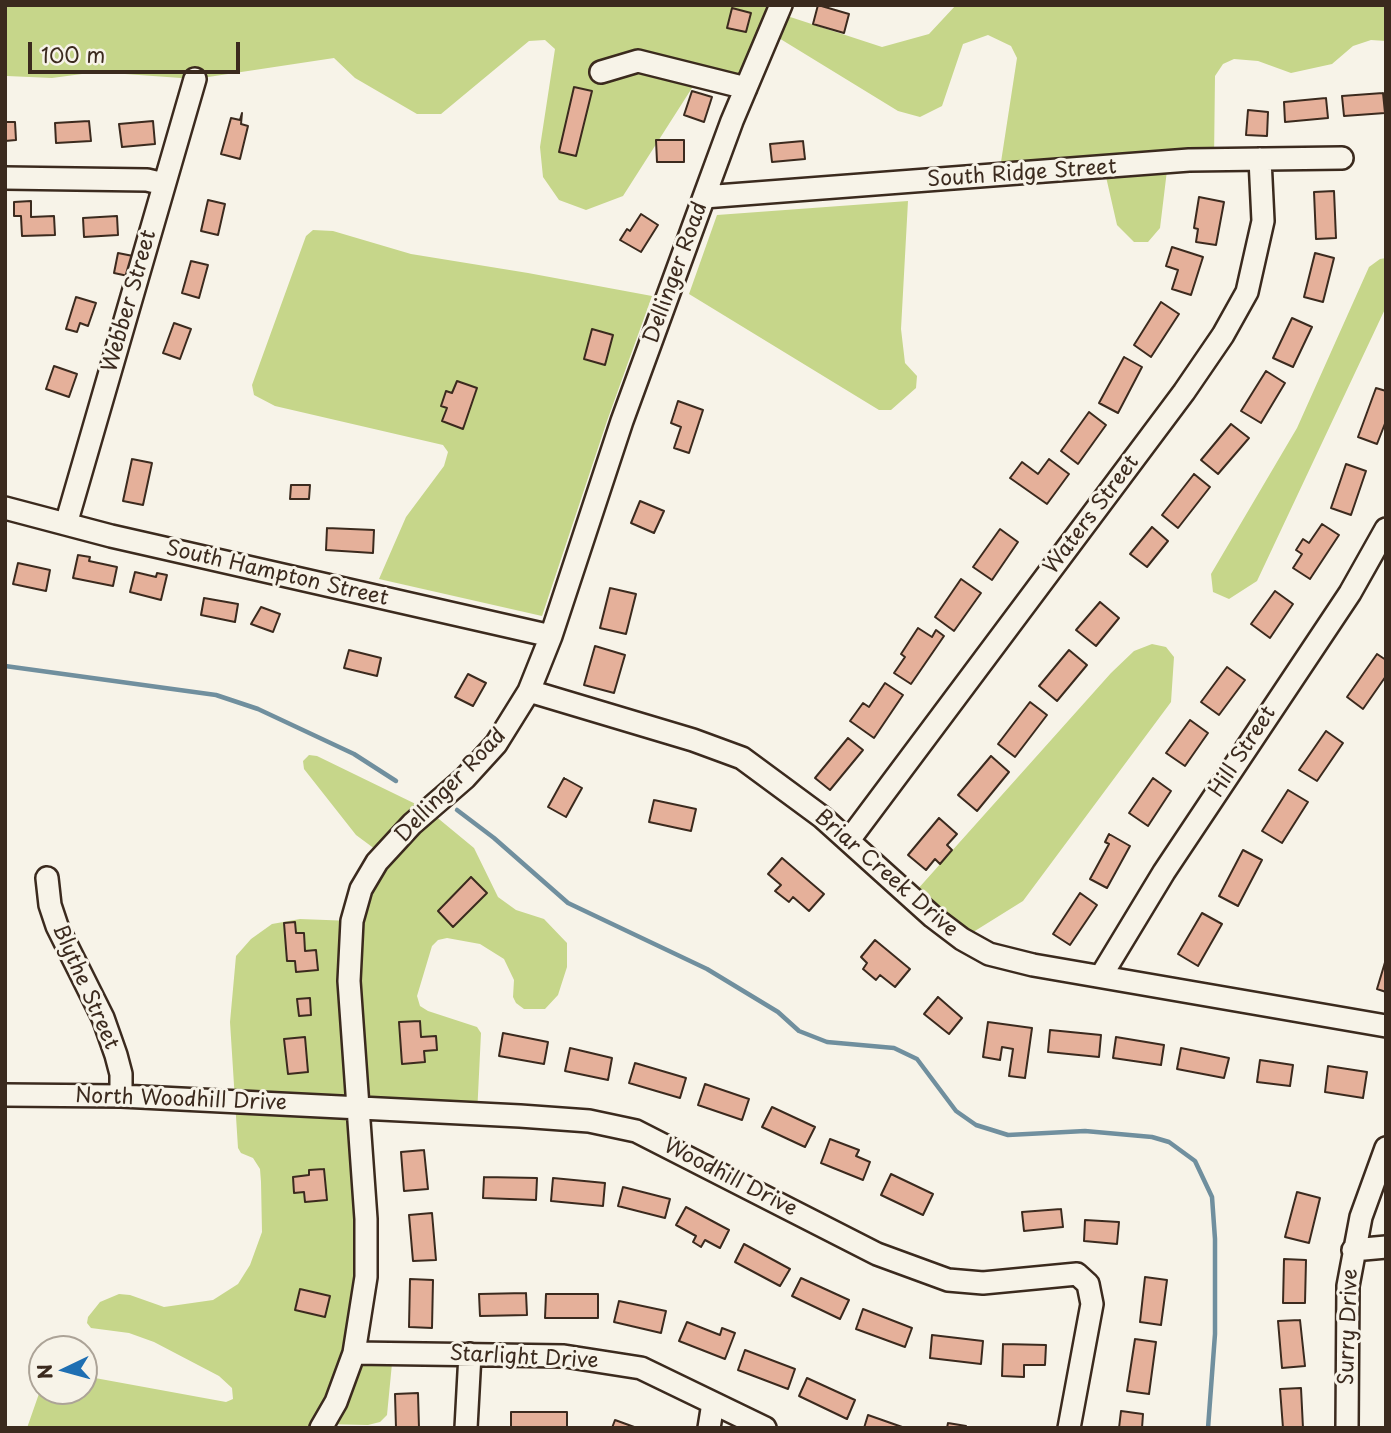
<!DOCTYPE html>
<html>
<head>
<meta charset="utf-8">
<style>
  body { margin:0 }
  #map { position:relative; width:1391px; height:1433px; overflow:hidden; background:#f7f3e8; font-family:"Playpen Sans",sans-serif }
  canvas { display:block }
  .frame { position:absolute; inset:0; border:7px solid #3b2a1e; pointer-events:none }
  .north { position:absolute; left:28px; top:1335px; width:70px; height:70px; box-sizing:border-box; background:#f7f3e8; border:2px solid #aca397; border-radius:50%; rotate:265deg; font-size:19px; font-weight:700; line-height:28px; text-align:center; color:#3b2a1e }
  .north::after { content:''; display:block; margin:auto; width:24px; height:32px; background:#1f6fb2; clip-path:polygon(50% 0,100% 100%,50% 72%,0 100%) }
  .scale { position:absolute; left:28px; top:42px; width:212px; height:32px; box-sizing:border-box; border:4px solid #3b2a1e; border-top:0; padding-left:9px; font-size:21px; line-height:24px; white-space:nowrap; color:#3b2a1e; -webkit-text-stroke:5px #f7f3e8; paint-order:stroke }
</style>
</head>
<body>
<div id="map">
<canvas width="1391" height="1433"></canvas>
<div class="frame"></div>
<div class="north">N</div>
<div class="scale">100 m</div>
</div>
<script>
const g = document.querySelector('canvas').getContext('2d');
g.lineJoin = 'round';
function fill(path, color) { g.fillStyle = color; g.fill(path, 'evenodd'); }
const shape = rows => new Path2D(rows.map(r => 'M' + r).join(''));
function stroke(path, color, width, dash) { g.strokeStyle = color; g.lineWidth = width; g.lineCap = dash ? 'butt' : 'round'; g.setLineDash(dash || []); g.stroke(path); }
function label(font, color, halo, rows, align = 'center') {
  g.font = font + ' "Playpen Sans",sans-serif'; g.lineWidth = 6; g.setLineDash([]); g.textBaseline = 'middle'; g.strokeStyle = halo; g.fillStyle = color; for (const [text, x, y, turn = 0] of rows) {
    g.save(); g.translate(x, y); g.rotate((+turn || 0) * Math.PI / 180); g.textAlign = isNaN(turn) ? turn : align; if (halo) g.strokeText(text, 0, 0); g.fillText(text, 0, 0); g.restore();
  }
}
fill(shape([
  [5,5,781,5,778,13,882,47,929,34,956,5,1386,5,1386,41,1371,40,1353,46,1332,64,1291,73,1258,61,1234,59,1223,64,1215,76,1214,160,1168,162,1160,228,1148,242,1134,242,1117,225,1104,168,999,175,1017,58,1011,46,988,35,963,44,942,106,920,117,898,111,769,32,746,88,699,77,623,196,586,210,559,200,543,177,540,147,555,49,545,40,529,41,441,114,417,114,355,78,334,58,195,79,97,72,52,78,7,76,5,76],
  [908,201,901,329,905,363,917,376,916,388,891,410,879,410,689,294,717,215],
  [313,230,333,231,411,254,528,273,652,296,607,421,542,616,379,579,406,517,444,466,448,452,443,445,275,406,254,395,252,385,306,236],
  [1386,258,1386,307,1257,581,1229,599,1213,592,1211,574,1297,428,1369,267,1380,259],
  [1152,644,1166,647,1174,657,1171,702,1023,901,962,939,908,900,1111,673,1134,651],
  [309,755,317,756,428,810,474,848,498,897,516,910,544,919,567,943,567,967,558,995,545,1009,524,1009,516,1003,513,997,514,980,504,959,480,944,447,938,438,940,432,946,417,996,420,1006,428,1011,477,1027,481,1033,477,1115,358,1107,366,1219,354,1352,393,1353,387,1415,380,1422,368,1425,323,1424,321,1428,27,1428,42,1385,42,1391,84,1391,84,1376,226,1402,233,1399,232,1388,219,1376,154,1342,129,1333,91,1328,87,1323,88,1317,100,1302,119,1294,130,1295,164,1307,213,1300,238,1284,250,1265,262,1232,261,1182,260,1169,253,1158,241,1153,238,1148,230,1022,236,956,251,939,272,924,300,919,352,921,383,855,356,835,304,769,303,761]
]), '#c6d68a');
stroke(shape([
  [5,666,216,695,258,709,354,754,396,781],
  [457,810,494,838,568,903,707,969,778,1012,799,1031,827,1042,894,1048,917,1059,956,1111,976,1125,1008,1135,1085,1131,1152,1137,1169,1142,1195,1161,1212,1197,1215,1239,1215,1334,1208,1428]
]), '#708f9e', 4.5);
const building = shape([
  [818,5,849,14,844,33,813,24,818,5],
  [732,8,751,13,746,32,727,28,732,8],
  [574,87,592,91,576,156,559,152,574,87],
  [692,91,712,97,704,122,684,115,692,91],
  [1383,93,1385,113,1344,116,1342,96,1383,93],
  [1326,98,1328,118,1285,122,1284,102,1326,98],
  [1248,110,1268,112,1267,136,1246,135,1248,110],
  [242,113,241,124,248,126,240,159,221,154,231,118,240,120,242,113],
  [89,121,91,141,56,143,55,123,89,121],
  [153,121,155,144,122,147,119,124,153,121],
  [5,122,15,122,16,140,5,141,5,122],
  [656,140,684,140,684,162,657,162,656,140],
  [803,141,805,159,772,162,770,144,803,141],
  [1334,191,1336,238,1316,239,1314,192,1334,191],
  [1199,197,1224,202,1216,245,1196,242,1198,229,1194,228,1199,197],
  [208,200,225,204,218,235,201,231,208,200],
  [31,201,31,217,54,216,55,235,22,236,21,216,14,216,14,202,31,201],
  [641,214,658,225,641,252,620,240,627,229,630,231,641,214],
  [117,216,118,235,84,237,83,218,117,216],
  [1172,247,1203,257,1191,295,1172,289,1178,270,1166,266,1172,247],
  [118,253,133,256,128,276,114,273,118,253],
  [1315,253,1334,258,1323,302,1304,297,1315,253],
  [191,261,208,265,199,298,182,293,191,261],
  [76,297,96,303,88,326,80,323,77,332,66,329,76,297],
  [1161,302,1179,314,1151,357,1134,345,1161,302],
  [1292,318,1312,327,1293,367,1273,358,1292,318],
  [174,323,191,329,180,359,163,353,174,323],
  [592,329,613,335,605,365,584,359,592,329],
  [1124,357,1142,367,1118,413,1099,403,1124,357],
  [54,366,77,374,69,397,46,389,54,366],
  [1266,371,1285,383,1261,423,1241,411,1266,371],
  [457,381,477,388,463,429,442,421,447,408,441,406,446,391,452,393,457,381],
  [1376,388,1386,391,1386,421,1377,444,1358,437,1376,388],
  [678,401,703,410,689,453,674,448,681,427,671,423,678,401],
  [1089,412,1106,425,1078,464,1061,451,1089,412],
  [1231,424,1249,438,1218,474,1201,460,1231,424],
  [132,459,152,463,143,505,123,501,132,459],
  [1049,459,1069,474,1047,504,1010,478,1022,462,1038,474,1049,459],
  [1346,464,1366,471,1351,515,1331,508,1346,464],
  [1194,474,1210,487,1178,528,1162,515,1194,474],
  [291,485,310,485,309,499,290,499,291,485],
  [640,501,664,511,654,533,631,523,640,501],
  [1322,524,1339,535,1310,579,1293,568,1302,554,1296,550,1303,539,1309,543,1322,524],
  [1152,527,1168,541,1147,567,1130,554,1152,527],
  [327,528,374,530,373,553,326,550,327,528],
  [1000,529,1018,542,992,580,973,567,1000,529],
  [78,555,90,557,89,561,117,567,113,586,73,578,78,555],
  [18,563,50,570,46,591,13,584,18,563],
  [135,572,156,577,157,573,167,575,161,600,130,592,135,572],
  [961,579,981,593,954,631,935,617,961,579],
  [610,588,636,594,626,634,600,628,610,588],
  [1275,591,1293,604,1270,638,1251,624,1275,591],
  [204,598,238,604,235,622,201,615,204,598],
  [1100,602,1119,618,1096,646,1076,630,1100,602],
  [261,607,280,614,273,632,251,624,261,607],
  [918,628,932,637,936,630,944,636,911,684,894,673,905,657,901,654,918,628],
  [595,646,625,655,614,693,584,685,595,646],
  [349,650,381,658,377,676,344,668,349,650],
  [1069,650,1087,665,1057,701,1039,686,1069,650],
  [1377,654,1386,660,1386,676,1363,709,1347,697,1377,654],
  [1227,667,1245,680,1219,715,1201,702,1227,667],
  [468,674,486,683,473,706,455,697,468,674],
  [885,683,903,695,874,738,850,721,863,703,869,707,885,683],
  [1030,702,1047,715,1015,757,998,744,1030,702],
  [1190,720,1208,733,1185,766,1166,753,1190,720],
  [1326,731,1343,743,1317,781,1299,770,1326,731],
  [848,738,863,750,830,790,815,778,848,738],
  [991,756,1009,772,977,811,958,795,991,756],
  [564,778,582,788,566,817,548,807,564,778],
  [1153,778,1171,791,1148,826,1129,813,1153,778],
  [1288,790,1308,802,1282,843,1262,831,1288,790],
  [654,800,696,809,691,831,649,822,654,800],
  [939,818,957,834,947,845,952,850,940,864,935,859,926,870,908,855,939,818],
  [1109,834,1130,846,1107,888,1090,879,1109,844,1105,842,1109,834],
  [1243,850,1262,860,1238,906,1219,896,1243,850],
  [782,858,824,894,809,911,793,897,789,902,775,891,781,885,768,874,782,858],
  [471,877,487,893,453,927,438,911,471,877],
  [1080,893,1097,905,1070,945,1053,934,1080,893],
  [1202,913,1222,924,1198,966,1178,954,1202,913],
  [295,922,296,933,304,933,305,951,316,950,318,970,296,972,295,961,287,961,284,923,295,922],
  [875,940,910,969,895,987,880,975,876,980,863,969,867,963,861,957,875,940],
  [1386,959,1386,992,1377,989,1386,959],
  [938,997,962,1018,949,1034,924,1014,938,997],
  [310,998,311,1015,299,1016,297,999,310,998],
  [420,1021,421,1037,436,1036,437,1050,424,1051,425,1062,402,1064,399,1022,420,1021],
  [988,1022,1032,1028,1025,1078,1009,1076,1013,1049,1002,1047,1000,1060,983,1057,988,1022],
  [1050,1030,1101,1035,1099,1057,1048,1052,1050,1030],
  [503,1033,548,1042,544,1064,499,1056,503,1033],
  [305,1037,308,1072,288,1074,284,1039,305,1037],
  [1116,1037,1164,1045,1161,1065,1113,1058,1116,1037],
  [570,1048,612,1058,608,1080,565,1071,570,1048],
  [1181,1048,1229,1058,1224,1078,1177,1069,1181,1048],
  [1260,1060,1293,1065,1290,1086,1257,1082,1260,1060],
  [635,1063,686,1078,680,1098,629,1083,635,1063],
  [1328,1066,1367,1072,1363,1098,1325,1092,1328,1066],
  [705,1084,749,1099,742,1120,698,1105,705,1084],
  [772,1107,815,1127,805,1147,762,1127,772,1107],
  [830,1139,859,1150,856,1156,870,1162,863,1180,821,1163,830,1139],
  [424,1150,428,1189,404,1191,401,1152,424,1150],
  [324,1169,327,1200,305,1202,304,1192,294,1193,293,1177,309,1175,309,1170,324,1169],
  [891,1174,933,1194,923,1215,881,1195,891,1174],
  [484,1177,537,1178,536,1200,483,1198,484,1177],
  [553,1178,605,1183,603,1206,551,1201,553,1178],
  [623,1187,670,1199,665,1218,618,1206,623,1187],
  [1297,1192,1320,1198,1309,1243,1285,1237,1297,1192],
  [686,1207,729,1230,720,1248,705,1240,701,1247,693,1242,696,1236,676,1225,686,1207],
  [1061,1209,1063,1227,1024,1231,1022,1212,1061,1209],
  [432,1213,436,1260,413,1261,409,1215,432,1213],
  [1085,1220,1119,1222,1117,1244,1084,1241,1085,1220],
  [744,1244,790,1269,780,1286,735,1262,744,1244],
  [1284,1259,1306,1260,1305,1303,1283,1303,1284,1259],
  [1145,1277,1167,1280,1161,1325,1140,1322,1145,1277],
  [801,1278,849,1300,840,1319,792,1296,801,1278],
  [410,1279,433,1280,432,1328,409,1327,410,1279],
  [300,1289,330,1296,325,1317,295,1310,300,1289],
  [526,1293,527,1315,480,1316,479,1294,526,1293],
  [546,1294,598,1294,598,1318,545,1318,546,1294],
  [619,1301,666,1311,661,1333,614,1322,619,1301],
  [863,1309,912,1328,905,1347,856,1329,863,1309],
  [1300,1320,1305,1366,1282,1368,1278,1321,1300,1320],
  [687,1322,720,1335,722,1328,735,1333,725,1359,679,1341,687,1322],
  [932,1335,983,1341,981,1364,930,1358,932,1335],
  [1135,1339,1156,1342,1149,1394,1127,1391,1135,1339],
  [1003,1344,1046,1345,1045,1365,1024,1365,1024,1377,1002,1376,1003,1344],
  [745,1350,795,1369,788,1389,738,1370,745,1350],
  [807,1378,855,1400,847,1419,799,1396,807,1378],
  [1301,1388,1303,1428,1283,1428,1280,1389,1301,1388],
  [418,1393,419,1428,396,1428,395,1394,418,1393],
  [1121,1411,1143,1414,1142,1428,1119,1428,1121,1411],
  [511,1412,567,1412,567,1428,511,1428,511,1412],
  [868,1415,905,1428,864,1428,868,1415],
  [615,1420,637,1428,612,1428,615,1420],
  [948,1423,966,1426,966,1428,947,1428,948,1423]
]);
fill(building, '#e5b09a');
stroke(building, '#3b2a1e', 2);
const minor = shape([
  [601,72,638,61,746,88],
  [5,178,147,180,164,184],
  [704,197,1189,160,1342,158],
  [5,508,111,536,551,636],
  [66,524,195,79],
  [529,691,693,740,742,758,822,817,933,917,962,939,989,954,1033,965,1386,1026],
  [849,840,1184,392,1223,335,1247,292,1256,252,1263,221,1260,159],
  [47,878,50,905,57,926,103,1018,116,1055,121,1074,121,1096],
  [1101,976,1164,872,1350,593,1386,529],
  [5,1095,121,1096,520,1116,589,1121,636,1131,877,1254,948,1280,983,1283,1077,1274,1088,1284,1092,1304,1069,1428],
  [1353,1250,1386,1247],
  [354,1353,564,1356,641,1368,765,1428],
  [321,1428,336,1402,354,1353,366,1277,366,1219,349,981,352,921,361,889,377,862,412,824,465,778,496,744,529,691,551,636,622,421,704,197,732,121,781,5],
  [466,1428,470,1354],
  [709,1428,713,1403],
  [1347,1428,1348,1286,1361,1217,1386,1148]
]);
stroke(minor, '#3b2a1e', 26);
stroke(minor, '#f7f3e8', 21);
label('21px', '#3b2a1e', '#f7f3e8', [
  ["South Ridge Street",1022,174,-4],
  ["Dellinger Road",676,273,-70],
  ["Webber Street",130,301,-74],
  ["Waters Street",1092,515,-53],
  ["South Hampton Street",277,574,13],
  ["Hill Street",1243,752,-57],
  ["Dellinger Road",451,786,-46],
  ["Briar Creek Drive",886,874,41],
  ["Blythe Street",85,987,66],
  ["North Woodhill Drive",181,1100,2],
  ["Woodhill Drive",730,1178,27],
  ["Surry Drive",1349,1327,-88],
  ["Starlight Drive",524,1358,3]
]);
</script>
</body>
</html>
